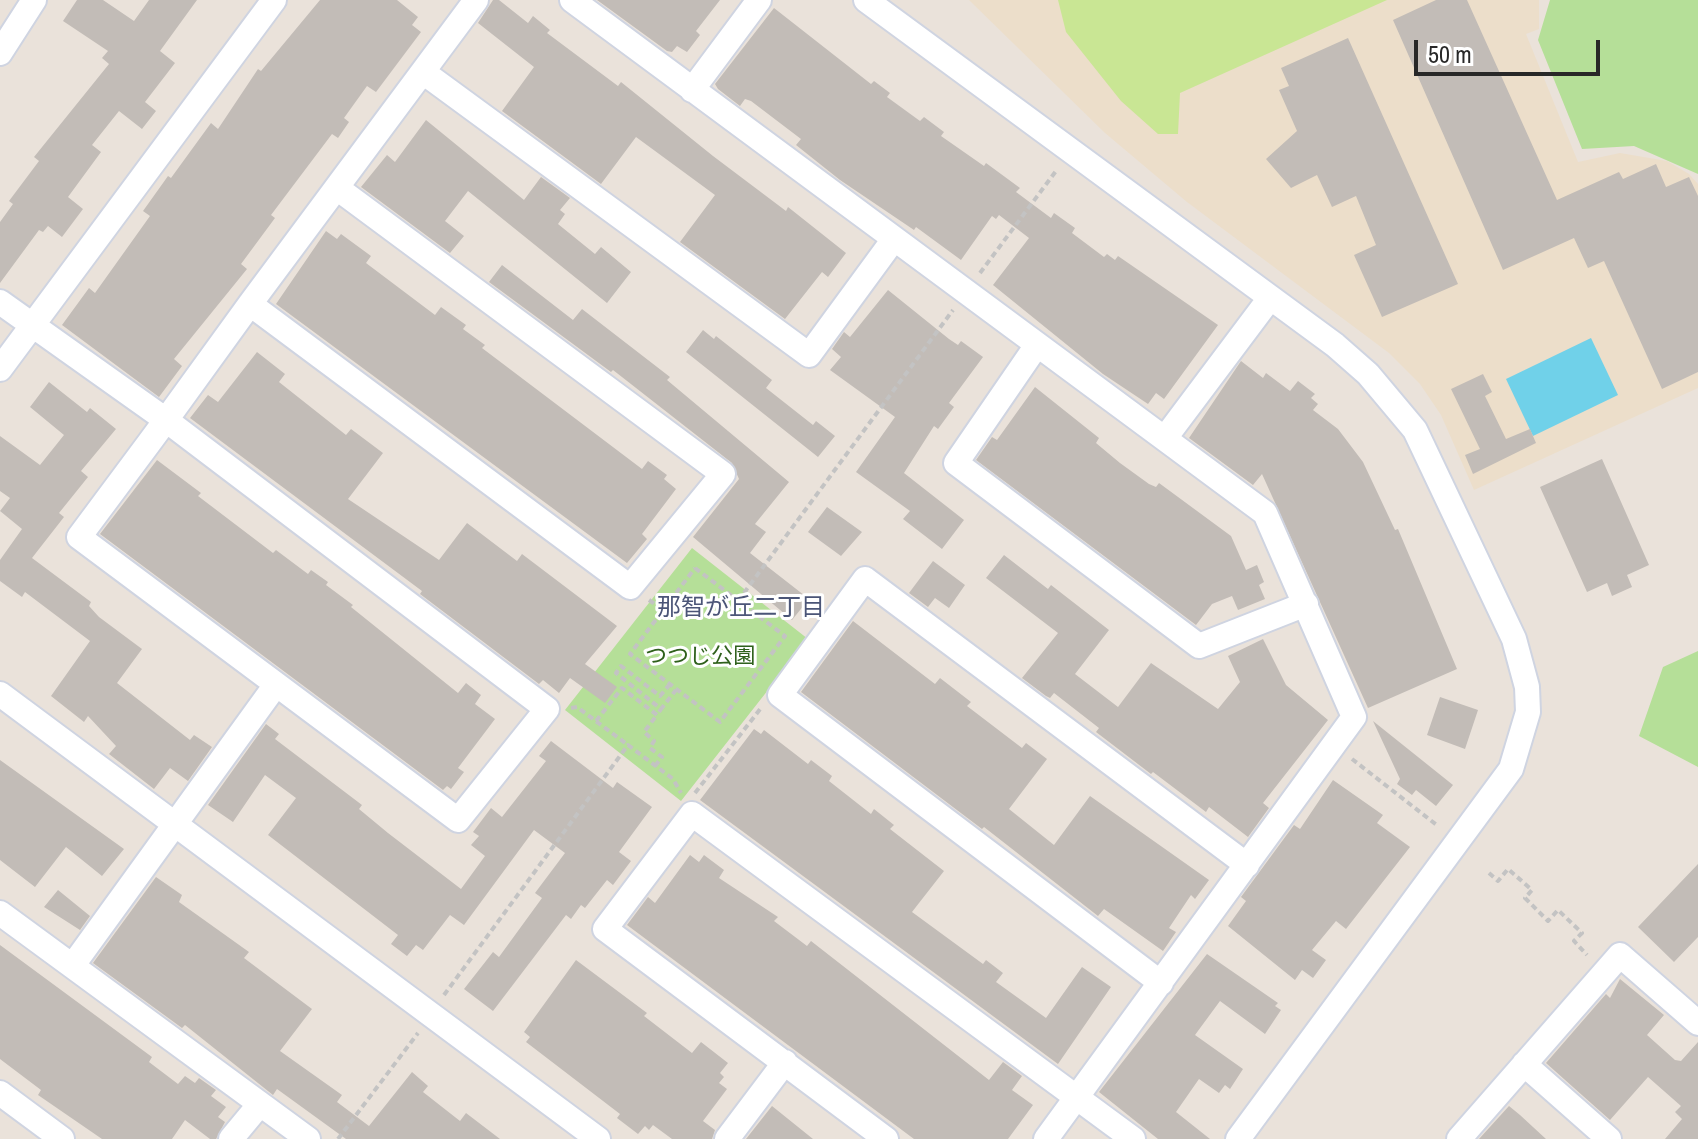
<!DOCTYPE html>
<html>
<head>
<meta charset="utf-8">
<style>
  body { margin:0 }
  #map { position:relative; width:1698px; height:1139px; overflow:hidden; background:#eae2da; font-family:"Archivo Narrow",sans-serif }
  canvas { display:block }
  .scale { position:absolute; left:1414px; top:40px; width:186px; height:36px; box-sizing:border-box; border:4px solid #282828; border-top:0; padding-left:10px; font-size:24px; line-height:28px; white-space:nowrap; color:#282828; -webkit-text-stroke:6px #fff; paint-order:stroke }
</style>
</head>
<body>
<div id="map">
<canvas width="1698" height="1139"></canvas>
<div class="scale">50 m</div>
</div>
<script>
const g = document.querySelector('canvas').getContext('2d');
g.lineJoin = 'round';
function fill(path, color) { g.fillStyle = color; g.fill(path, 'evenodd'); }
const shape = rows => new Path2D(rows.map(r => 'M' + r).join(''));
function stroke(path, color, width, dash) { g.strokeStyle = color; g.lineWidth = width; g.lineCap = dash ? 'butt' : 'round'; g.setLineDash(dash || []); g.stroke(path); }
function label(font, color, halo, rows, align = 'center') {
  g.font = font + ' "Archivo Narrow","Noto Sans JP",sans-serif'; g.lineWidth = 6; g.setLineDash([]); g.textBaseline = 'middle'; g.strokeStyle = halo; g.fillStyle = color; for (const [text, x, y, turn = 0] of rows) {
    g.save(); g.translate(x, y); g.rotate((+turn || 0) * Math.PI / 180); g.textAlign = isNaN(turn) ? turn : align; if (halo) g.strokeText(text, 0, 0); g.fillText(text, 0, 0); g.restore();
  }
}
fill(shape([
  [969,0,1539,0,1539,29,1526,34,1578,162,1620,153,1667,161,1689,174,1698,184,1698,388,1474,490,1441,415,1420,384,1389,353,1187,202,1105,133]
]), '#ecdeca');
fill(shape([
  [1550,0,1698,0,1698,174,1634,146,1582,149,1538,40],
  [692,548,808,639,681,801,565,710],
  [1698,651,1698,767,1639,736,1663,667]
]), '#b5df98');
fill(shape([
  [1058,0,1387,0,1180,93,1178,134,1158,134,1121,101,1066,32]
]), '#c9e694');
fill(shape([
  [1591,338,1618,395,1533,436,1506,379]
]), '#70d1e9');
fill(shape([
  [77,0,103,0,134,21,149,0,197,0,160,51,175,63,145,102,156,111,142,129,119,111,92,145,101,152,68,197,83,209,62,237,48,226,43,232,39,230,0,283,0,222,13,204,9,201,39,161,34,157,109,64,102,58,108,51,63,21],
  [320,0,397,0,418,17,412,25,421,32,376,92,367,86,344,118,349,122,338,138,332,134,271,215,275,218,241,264,247,269,174,359,182,366,159,397,62,325,89,288,95,293,150,216,143,211,168,176,171,178,211,123,218,129,258,69,261,71],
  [493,0,499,0,528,23,533,16,550,30,547,33,618,86,621,82,713,156,786,211,788,207,846,253,828,277,822,272,785,319,680,242,715,195,636,137,601,184,502,111,534,67,478,23],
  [597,0,720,0,696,31,700,35,687,52,677,46,672,52,667,51],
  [1436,0,1467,0,1557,200,1619,172,1623,179,1656,164,1666,187,1689,177,1698,196,1698,372,1662,389,1604,261,1588,268,1574,238,1503,270,1393,20],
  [774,8,871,84,874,81,890,93,887,97,920,121,924,117,944,132,941,136,984,166,986,163,1020,188,1016,192,1051,218,1054,213,1075,228,1072,233,1104,257,1107,254,1115,260,1118,256,1218,325,1164,399,1156,393,1148,404,1103,374,993,285,1029,238,999,215,996,219,992,216,961,260,916,227,914,230,840,180,796,145,801,139,751,101,745,99,740,106,718,89,715,84],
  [1348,38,1458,284,1382,317,1354,255,1376,245,1356,196,1332,207,1317,175,1291,188,1266,159,1297,131,1279,90,1289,86,1281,68],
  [426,120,524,200,541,177,570,198,560,210,565,214,558,224,595,254,601,247,631,272,607,303,468,191,445,221,464,236,450,253,361,187,387,155,395,162],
  [326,231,337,239,341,234,371,256,366,263,435,315,441,307,466,325,463,329,485,345,482,348,642,469,648,461,667,475,664,479,676,489,642,534,647,539,627,563,276,304],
  [502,265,573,320,582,309,670,377,667,380,789,482,755,524,766,532,750,553,809,599,792,620,693,537,739,479,732,463,613,370,611,372,489,282],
  [888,290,949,339,958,345,961,341,983,357,949,403,954,407,938,429,934,426,904,473,964,520,942,549,903,519,910,511,856,472,895,417,830,370,841,357,832,349,844,332,850,337],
  [703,330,714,339,716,336,772,380,766,388,813,425,816,421,835,436,818,457,686,352],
  [257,352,285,374,279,382,346,435,351,429,383,453,348,499,439,560,467,523,517,561,522,554,617,626,585,664,617,687,605,703,570,678,559,693,543,680,539,684,420,594,422,591,190,418,208,395,218,402],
  [1241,361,1263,378,1266,373,1290,391,1298,381,1315,394,1311,398,1318,404,1313,410,1338,429,1363,462,1395,530,1398,529,1457,669,1368,708,1262,474,1253,485,1189,438],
  [1483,374,1492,392,1485,396,1506,439,1530,429,1536,443,1473,474,1465,455,1480,449,1451,389],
  [49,382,87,412,90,408,116,429,81,471,88,477,59,513,64,517,32,558,91,602,89,606,99,617,142,649,117,683,190,740,194,735,212,747,188,781,170,768,154,789,109,754,116,746,88,716,84,722,51,696,90,641,25,592,22,597,0,581,0,560,22,529,0,511,10,498,0,491,0,436,40,465,64,435,30,407],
  [1035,387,1099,438,1096,443,1120,463,1149,484,1156,487,1159,483,1231,536,1246,570,1257,565,1264,582,1259,585,1265,599,1238,610,1232,596,1212,604,1196,625,976,460,992,437,997,440],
  [1602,459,1649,565,1627,575,1632,587,1612,596,1607,583,1587,592,1540,487],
  [157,460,201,493,198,496,273,553,276,550,308,574,311,570,328,582,326,585,353,605,351,607,458,693,466,683,481,695,475,704,495,719,458,768,464,772,451,789,447,786,443,790,100,534],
  [827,507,862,532,841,556,808,532],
  [1004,555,1048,589,1051,585,1109,630,1075,674,1118,707,1151,663,1218,709,1240,682,1228,656,1263,639,1286,685,1328,720,1263,803,1269,808,1248,837,1209,807,1206,812,1153,772,1151,774,1096,732,1099,728,1054,693,1050,698,1046,696,1022,678,1058,633,986,578],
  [933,561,965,585,949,608,935,598,928,607,909,593],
  [853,621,935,684,940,678,971,702,967,706,1022,748,1026,743,1047,759,1009,809,1054,845,1090,796,1209,880,1195,899,1191,895,1169,928,1176,932,1163,951,1104,909,1098,916,984,827,982,829,801,692],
  [1440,697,1478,710,1465,749,1427,735],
  [1373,721,1453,785,1436,806,1416,790,1412,795,1397,784,1400,779],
  [266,724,279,734,275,739,362,805,359,809,388,833,461,889,485,856,471,845,479,836,473,832,491,808,502,817,546,761,539,756,551,741,613,788,617,782,652,807,619,852,631,861,613,885,607,880,585,908,581,905,571,919,566,915,493,1011,464,989,493,952,499,957,542,898,535,893,565,853,534,830,464,925,450,915,423,950,416,945,407,956,391,944,398,935,268,835,296,798,265,775,233,822,208,805],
  [754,729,761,734,764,730,808,764,811,760,832,776,829,781,871,814,874,809,894,825,890,829,944,871,912,912,983,964,986,960,1003,973,996,982,1046,1018,1082,967,1111,987,1058,1064,700,800],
  [0,760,124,849,102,876,66,847,35,887,0,860],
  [1333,780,1383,815,1377,823,1410,847,1346,929,1336,921,1312,950,1326,960,1313,978,1302,970,1295,980,1228,926,1246,901,1241,897,1294,825,1300,829],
  [690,855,699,862,704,855,724,870,719,878,778,917,774,921,807,946,811,941,989,1080,1003,1062,1022,1076,1012,1090,1033,1105,1008,1139,914,1139,627,925,648,897,655,903],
  [1698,864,1698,937,1674,962,1638,927],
  [156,877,182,895,179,902,249,952,244,958,312,1009,280,1051,342,1095,337,1102,369,1126,412,1072,428,1086,423,1092,460,1121,466,1113,500,1139,346,1139,277,1089,273,1095,185,1025,182,1028,93,963],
  [58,890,90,916,80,930,44,907],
  [0,945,152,1057,149,1062,178,1084,185,1076,195,1083,199,1078,216,1090,211,1096,226,1107,218,1117,225,1122,216,1139,210,1139,185,1120,172,1139,102,1139,38,1095,41,1090,0,1059],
  [1207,954,1278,1003,1275,1006,1281,1010,1265,1034,1220,1001,1195,1035,1243,1069,1230,1089,1225,1085,1219,1093,1199,1079,1176,1112,1210,1139,1158,1139,1099,1092],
  [576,960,647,1013,644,1016,692,1053,701,1042,728,1063,720,1073,724,1077,719,1083,727,1089,703,1121,715,1130,712,1139,672,1139,653,1125,649,1130,645,1126,638,1134,617,1118,620,1114,526,1042,530,1037,524,1032],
  [1620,979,1664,1015,1647,1035,1675,1060,1681,1061,1698,1042,1698,1139,1665,1139,1682,1119,1675,1112,1681,1106,1648,1077,1610,1120,1546,1063,1606,994,1610,998],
  [772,1106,813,1139,746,1139],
  [1509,1106,1520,1115,1546,1139,1479,1139]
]), '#c2bcb7');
const minor = shape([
  [572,0,1265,513,1354,717,1046,1139],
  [866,0,1335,345,1368,374,1415,430,1514,639,1527,687,1528,712,1511,769,1238,1139],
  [0,53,34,0],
  [423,72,809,355,894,239],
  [692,90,759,0],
  [0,302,166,420,547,709,458,820,79,537,149,443,166,420,250,304,476,0],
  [250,304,630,587,723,474,337,188],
  [1037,345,956,463,1199,646,1306,604],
  [0,369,274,0],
  [1165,438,1270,298],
  [0,694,598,1139],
  [0,913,308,1139],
  [73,965,275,686],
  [1161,983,780,695,865,579,1247,865],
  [1524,1064,1609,1139],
  [0,1093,62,1139],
  [231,1139,260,1104],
  [727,1139,785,1062],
  [886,1139,605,929,692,814,1133,1139],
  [1459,1139,1620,955,1698,1023]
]);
stroke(minor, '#cfd4e1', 28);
stroke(shape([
  [980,273,1056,171],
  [695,568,785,636,720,722,630,654,695,568],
  [649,600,663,610],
  [738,601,953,310],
  [670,684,660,696,621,666,616,673,661,709,676,690],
  [571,708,577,707,628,745],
  [596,721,622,688,657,715,661,709],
  [1352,759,1438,826],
  [655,766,662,757,650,748,654,741,644,732,657,715],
  [695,793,761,708],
  [1489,873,1498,881,1508,869,1532,890,1525,898,1548,921,1558,910,1582,933,1574,941,1587,955],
  [444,995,628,745,673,779,681,793],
  [338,1139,418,1033]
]), '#c3c3c3', 4, [6, 4]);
stroke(minor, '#fff', 24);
label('22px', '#2f611c', '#fff', [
  ["つつじ公園",700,657]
]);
label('24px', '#4b5577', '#fff', [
  ["那智が丘二丁目",741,609]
]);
</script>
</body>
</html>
